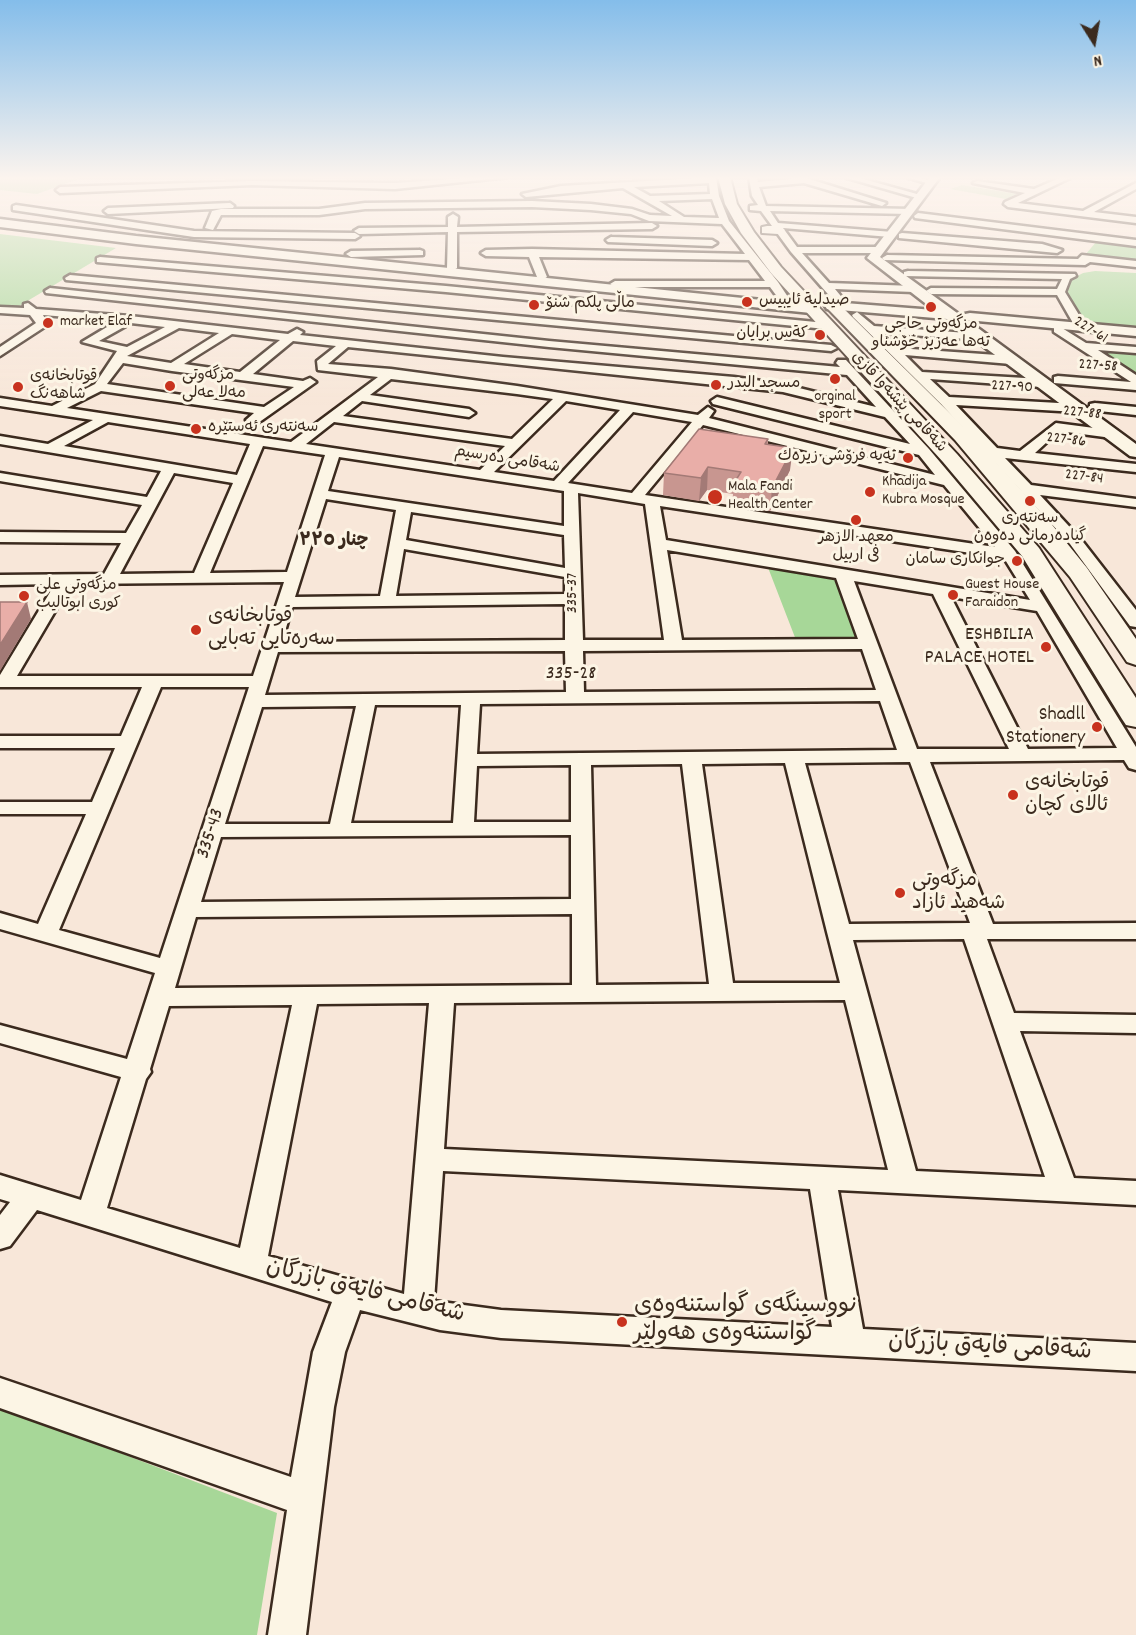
<!DOCTYPE html>
<html>
<head>
<meta charset="utf-8">
<style>
  body { margin:0 }
  #map { position:relative; width:1136px; height:1635px; overflow:hidden; background:#f8e7d9; font-family:Dekko,sans-serif }
  canvas { display:block }
  .north { position:absolute; left:1064px; top:12px; width:60px; height:60px; -webkit-text-stroke:4px #fcf5e5; paint-order:stroke; rotate:169deg; font-size:16px; font-weight:700; line-height:24px; text-align:center; color:#3b2a1e }
  .north::after { content:''; display:block; margin:auto; width:21px; height:27px; background:#3b2a1e; clip-path:polygon(50% 0,100% 100%,50% 72%,0 100%) }
</style>
</head>
<body>
<div id="map">
<canvas width="1136" height="1635"></canvas>
<div class="north">N</div>
</div>
<script>
const g = document.querySelector('canvas').getContext('2d');
g.lineJoin = 'round';
function fill(path, color) { g.fillStyle = color; g.fill(path, 'evenodd'); }
const shape = rows => new Path2D(rows.map(r => 'M' + r).join(''));
function stroke(path, color, width, dash) { g.strokeStyle = color; g.lineWidth = width; g.lineCap = dash ? 'butt' : 'round'; g.setLineDash(dash || []); g.stroke(path); }
function label(font, color, halo, rows, align = 'center') {
  g.font = font + ' Dekko,"Playpen Sans Arabic",sans-serif'; g.lineWidth = 6; g.setLineDash([]); g.textBaseline = 'middle'; g.strokeStyle = halo; g.fillStyle = color; for (const [text, x, y, turn = 0] of rows) {
    g.save(); g.translate(x, y); g.rotate((+turn || 0) * Math.PI / 180); g.textAlign = isNaN(turn) ? turn : align; if (halo) g.strokeText(text, 0, 0); g.fillText(text, 0, 0); g.restore();
  }
}
fill(shape([
  [0,177,84,177,37,194,0,190],
  [962,185,1017,194,1006,199,950,189],
  [0,234,116,248,14,309,0,308],
  [1097,241,1136,245,1136,263,1085,255],
  [1095,271,1136,273,1136,328,1087,323,1070,300,1065,292,1068,281,1083,273],
  [1096,349,1136,352,1136,375],
  [767,565,836,576,859,639,796,640],
  [0,1407,277,1513,257,1635,0,1635]
]), '#a7d798');
const minor = shape([
  [480,177,509,177,395,189,252,185,60,193,56,190,60,187,252,181,395,183,480,177],
  [716,177,719,196,729,221,778,282,790,300,789,302,781,302,770,287,615,287,610,284,615,281,765,281,749,260,539,257,547,277,542,280,537,277,529,257,486,256,481,253,486,250,532,249,745,254,722,224,649,221,631,214,591,210,532,207,365,209,319,215,221,215,213,230,205,228,212,211,221,209,319,209,365,203,532,201,591,204,632,209,650,215,672,216,623,188,526,197,522,194,561,186,716,177],
  [709,183,710,194,650,196,634,187,709,183],
  [712,199,719,218,684,217,659,201,712,199],
  [749,177,757,177,758,182,791,179,789,177,806,178,886,203,882,206,804,183,759,187,766,206,912,209,913,211,909,214,770,211,778,223,893,232,895,234,890,237,783,228,797,247,877,247,882,250,877,253,802,253,829,283,914,286,919,289,914,292,835,289,850,307,841,309,791,252,761,211,750,210,750,206,758,205,752,196,749,177],
  [844,177,856,177,924,196,920,199,844,177],
  [906,177,918,177,934,182,930,184,906,177],
  [1062,177,1072,177,1018,203,1083,211,1136,183,1136,189,1094,212,1136,217,1136,223,1008,207,1004,204,1005,202,1025,193,973,183,977,181,1034,189,1062,177],
  [230,203,234,206,233,208,108,214,104,211,108,208,230,203],
  [16,205,194,231,355,233,360,236,355,239,194,237,13,210,13,206,16,205],
  [918,213,1136,240,1136,246,915,218,914,216,918,213],
  [453,214,458,217,457,227,652,223,657,226,652,229,457,232,457,268,452,271,447,268,448,232,359,234,354,231,359,228,448,227,448,217,453,214],
  [902,233,1042,244,1062,250,1057,253,899,238,899,234,902,233],
  [611,237,712,240,717,243,712,246,608,242,606,240,611,237],
  [420,250,423,251,423,255,351,257,346,254,351,251,420,250],
  [887,255,1078,259,1082,255,1136,261,1136,267,1090,262,1085,265,884,260,882,258,887,255],
  [100,257,446,286,826,323,832,326,826,329,446,292,97,262,97,258,100,257],
  [908,271,1075,274,1076,276,1070,279,1065,292,1087,328,1077,330,1057,295,931,294,926,291,931,288,1057,289,1062,279,904,276,904,272,908,271],
  [70,275,831,345,837,348,831,351,66,280,65,278,70,275],
  [50,288,549,341,840,367,836,363,838,360,846,360,929,449,1015,551,1136,747,1136,770,1129,768,1124,760,930,762,993,924,1136,923,1136,939,987,939,1014,1013,1136,1015,1136,1033,1020,1031,1074,1178,1136,1181,1136,1205,838,1190,863,1329,1136,1343,1136,1371,501,1338,440,1330,360,1310,345,1352,334,1407,306,1635,268,1635,287,1510,0,1408,0,1378,291,1477,313,1352,332,1302,37,1210,10,1246,0,1249,0,1215,10,1202,0,1199,0,1175,81,1200,121,1077,0,1043,0,1025,127,1059,155,973,0,929,0,913,38,924,86,814,0,814,0,802,92,802,115,748,0,748,0,736,121,736,142,687,0,687,0,675,55,584,0,585,0,575,104,574,121,543,0,542,0,532,126,533,142,505,0,481,0,473,147,497,161,471,0,444,0,436,48,444,93,420,0,406,0,398,52,406,95,384,117,351,82,342,117,321,43,315,48,324,46,326,0,356,0,347,36,323,30,315,0,313,0,307,24,308,24,304,28,303,36,309,130,316,288,334,297,329,303,332,300,335,503,357,734,377,783,384,876,407,847,375,549,347,46,293,45,291,50,288],
  [131,323,165,327,127,347,99,341,131,323],
  [179,328,219,333,171,363,127,356,179,328],
  [232,334,280,340,240,372,184,364,232,334],
  [293,341,336,346,317,361,318,370,378,377,291,442,67,408,101,391,254,413,246,420,248,423,258,423,316,382,310,378,303,381,253,374,293,341],
  [348,347,783,392,885,417,910,444,717,397,711,401,713,404,919,455,935,475,709,418,714,411,708,407,698,415,517,386,391,369,328,364,348,347],
  [123,363,172,371,294,387,264,407,107,384,123,363],
  [391,379,517,394,553,399,512,439,343,416,362,401,469,417,475,413,469,409,370,395,391,379],
  [566,401,620,410,554,481,494,472,566,401],
  [633,412,692,422,632,493,568,483,633,412],
  [108,422,250,444,237,475,64,446,108,422],
  [334,422,505,446,480,470,306,444,334,422],
  [703,425,944,485,995,547,645,495,703,425],
  [263,446,325,455,287,572,210,573,263,446],
  [339,457,564,491,564,526,328,491,339,457],
  [174,473,233,483,194,573,120,574,174,473],
  [578,493,645,504,664,640,583,640,578,493],
  [326,499,396,510,380,596,295,597,326,499],
  [660,506,1004,558,1030,600,666,540,660,506],
  [411,512,564,535,565,568,406,540,411,512],
  [404,549,565,577,565,594,396,596,404,549],
  [667,550,836,578,858,639,682,640,667,550],
  [854,581,933,594,1009,749,917,749,854,581],
  [284,582,253,676,17,676,71,584,284,582],
  [951,597,1037,611,1117,748,1028,749,951,597],
  [565,604,565,640,282,642,292,607,565,604],
  [862,649,876,690,584,692,583,651,862,649],
  [565,651,566,692,265,695,278,652,565,651],
  [161,687,249,687,160,958,59,930,161,687],
  [880,701,897,750,477,754,480,704,880,701],
  [375,705,461,705,453,823,351,823,375,705],
  [356,706,330,824,225,824,262,707,356,706],
  [910,762,970,923,849,924,805,763,910,762],
  [785,763,827,932,840,983,733,983,702,764,785,763],
  [682,764,709,984,596,985,591,765,682,764],
  [571,765,571,822,474,822,477,766,571,765],
  [571,835,571,899,201,902,221,837,571,835],
  [572,914,572,985,175,988,196,917,572,914],
  [964,939,1045,1177,916,1171,853,940,964,939],
  [845,1000,888,1170,444,1149,454,1003,845,1000],
  [429,1003,404,1294,268,1256,317,1004,429,1003],
  [292,1005,240,1248,107,1208,146,1079,151,1072,150,1069,169,1006,292,1005],
  [443,1171,810,1189,832,1327,501,1310,434,1301,443,1171],
  [857,312,874,326,980,334,986,337,980,340,882,333,897,348,1011,356,1017,360,1011,364,905,355,922,372,1042,379,1048,383,1042,387,930,379,949,397,1077,404,1083,408,1077,412,956,405,997,448,1020,451,1056,423,1117,431,1119,434,1112,438,1059,431,1035,453,1136,464,1136,472,1005,458,1031,485,1136,499,1136,507,1040,495,1080,538,1136,610,1136,627,1130,626,1070,544,941,404,853,317,852,315,857,312],
  [1054,328,1062,328,1086,343,1136,347,1136,353,1098,350,1136,375,1136,390,1054,383,1054,377,1058,376,1131,382,1054,332,1054,328],
  [1095,403,1136,407,1136,415,1090,410,1090,404,1095,403]
]);
const major = shape([
  [930,177,940,177,880,257,964,318,965,314,970,313,1136,328,1136,336,967,320,1136,444,1136,457,1130,456,947,319,827,309,825,306,832,302,934,310,867,258,930,177],
  [0,219,136,236,811,305,818,309,811,313,136,244,0,227,0,219]
]);
const highway = shape([
  [718,177,730,177,737,204,754,232,781,267,957,454,1039,548,1136,698,1136,727,1126,725,1122,719,1022,556,943,462,771,273,741,233,725,204,718,177],
  [767,226,778,226,785,230,778,234,762,233,762,227,767,226],
  [835,303,840,305,969,432,1049,521,1087,568,1136,639,1136,665,1127,662,1070,577,955,440,830,311,827,308,830,305,835,303]
]);
stroke(minor, '#3b2a1e', 5);
stroke(major, '#3b2a1e', 5);
stroke(highway, '#3b2a1e', 4);
fill(minor, '#fcf5e5');
fill(major, '#fcf5e5');
fill(highway, '#fcf5e5');
fill(shape([
  [768,439,768,444,790,470,770,511,732,506,733,494,707,490,699,501,663,495,664,473]
]), '#c89690');
fill(shape([
  [793,448,790,470,770,511,772,488],
  [708,467,707,490,699,501,701,478],
  [27,602,31,619,0,671,0,645]
]), '#a37a76');
const building = shape([
  [699,429,768,439,765,444,793,448,772,488,734,483,741,472,708,467,701,478,664,473,699,429],
  [0,602,27,602,0,645,0,602]
]);
fill(building, '#e9aea8');
stroke(building, '#a37a76', 1.5);
const sky = g.createLinearGradient(0, 0, 0, 405);
sky.addColorStop(0, '#84bdea');
sky.addColorStop(0.44, '#fcf4ee');
sky.addColorStop(1, '#fcf4ee00');
g.fillStyle = sky;
g.fillRect(0, 0, 1136, 405);
for (const [x, y, r, color] of [
  [747,302,6,"#c8321e"],
  [534,305,6,"#c8321e"],
  [931,307,6,"#c8321e"],
  [48,323,6,"#c8321e"],
  [820,335,6,"#c8321e"],
  [835,379,6,"#c8321e"],
  [716,385,6,"#c8321e"],
  [170,386,6,"#c8321e"],
  [18,387,6,"#c8321e"],
  [196,429,6,"#c8321e"],
  [908,458,6,"#c8321e"],
  [870,492,6,"#c8321e"],
  [715,497,8,"#c8321e"],
  [1030,501,6,"#c8321e"],
  [856,520,6,"#c8321e"],
  [1017,561,6,"#c8321e"],
  [953,595,6,"#c8321e"],
  [24,596,6,"#c8321e"],
  [196,630,6,"#c8321e"],
  [1046,647,6,"#c8321e"],
  [1097,727,6,"#c8321e"],
  [1013,795,6,"#c8321e"],
  [900,893,6,"#c8321e"],
  [622,1322,6,"#c8321e"]
]) { const dot = new Path2D(); dot.arc(x, y, r, 0, 2 * Math.PI); g.fillStyle = color; g.fill(dot); stroke(dot, '#fcf5e5', 2); }
label('16px', '#3b2a1e', '#fcf5e5', [
  ["صيدلية ئايبيس",759,302],
  ["ماڵی پلکم شنۆ",546,305],
  ["market Elaf",60,323],
  ["مزگەوتی حاجی",931,326,"center"],
  ["تەها عەزیز خۆشناو",931,344,"center"],
  ["كةس برايان",808,335,"right"],
  ["مزگەوتی",182,377],
  ["مەلا عەلی",182,395],
  ["قوتابخانەى",30,378],
  ["شاهەنگ",30,396],
  ["مسجد البدر",728,385],
  ["orginal",835,398,"center"],
  ["sport",835,416,"center"],
  ["سەنتەری ئەستێرە",208,429],
  ["تەیە فرۆشی زیرەك",896,458,"right"],
  ["Khadija",882,483],
  ["Kubra Mosque",882,501],
  ["Mala Fandi",728,488],
  ["Health Center",728,506],
  ["سەنتەری",1030,520,"center"],
  ["گیادەرمانی دەوەن",1030,538,"center"],
  ["معهد الازهر",856,539,"center"],
  ["فی اربیل",856,557,"center"],
  ["جوانکاری سامان",1005,561,"right"],
  ["Guest House",965,586],
  ["Faraidon",965,604],
  ["مزگەوتی علی",36,587],
  ["کوری ابوتالیب",36,605]
], 'left');
label('16px', '#3b2a1e', '#fcf5e5', [
  ["227-61",1090,331,32],
  ["227-58",1098,367,4],
  ["227-90",1012,388,3],
  ["شەقامی پێشەوا قازی",898,403,47],
  ["227-88",1082,414,6],
  ["227-86",1066,441,7],
  ["شەقامی دەرسیم",507,461,9],
  ["227-84",1084,478,7],
  ["335-37",574,593,-90]
]);
label('bold 18px', '#3b2a1e', '#fcf5e5', [
  ["چنار ٣٣٥",334,543]
]);
label('20px', '#3b2a1e', '#fcf5e5', [
  ["قوتابخانەی",208,618],
  ["سەرەتایی تەبایی",208,641],
  ["ESHBILIA",1034,636,"right"],
  ["PALACE HOTEL",1034,659,"right"],
  ["Shadll",1085,716,"right"],
  ["Stationery",1085,739,"right"],
  ["قوتابخانەی",1025,784],
  ["ئالای کچان",1025,807],
  ["مزگەوتی",912,882],
  ["شەهید ئازاد",912,905]
], 'left');
label('20px', '#3b2a1e', '#fcf5e5', [
  ["335-28",571,675],
  ["335-43",212,834,-72]
]);
label('24px', '#3b2a1e', '#fcf5e5', [
  ["شەقامی فایەق بازرگان",365,1293,14],
  ["شەقامی فایەق بازرگان",990,1349,3]
]);
label('24px', '#3b2a1e', '#fcf5e5', [
  ["نووسینگەی گواستنەوەی",634,1308],
  ["گواستنەوەی هەولێر",634,1336]
], 'left');
</script>
</body>
</html>
